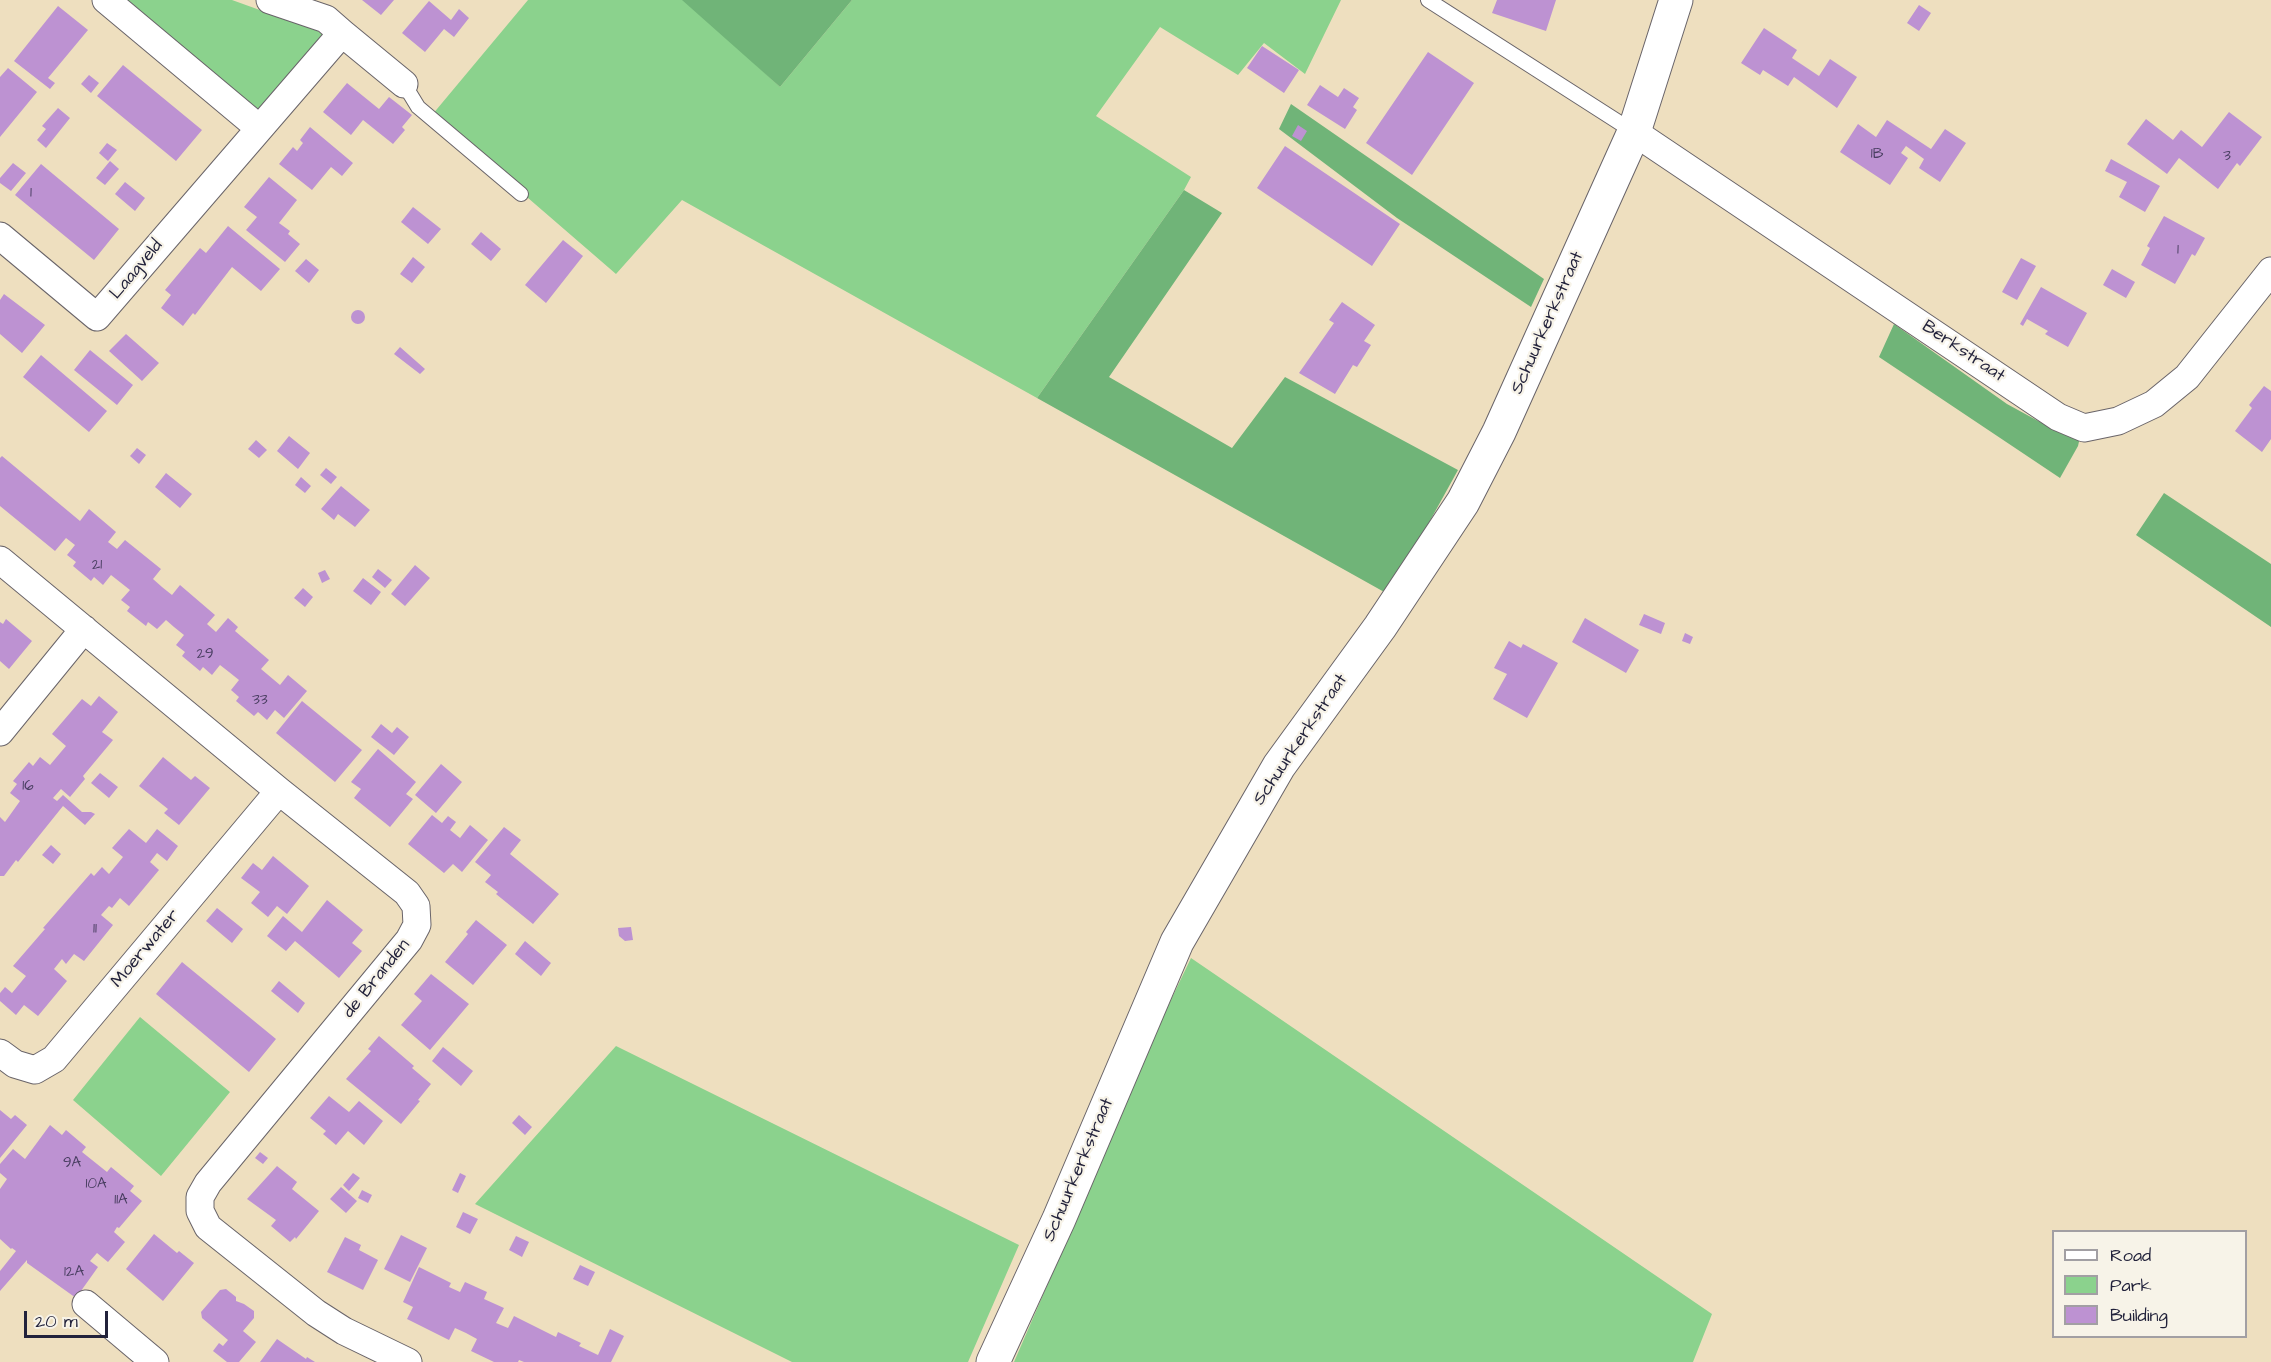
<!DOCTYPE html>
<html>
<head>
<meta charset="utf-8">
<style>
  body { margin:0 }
  #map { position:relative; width:2271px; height:1362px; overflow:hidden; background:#eedfbf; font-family:"Architects Daughter",sans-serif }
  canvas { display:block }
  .legend { position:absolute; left:2052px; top:1230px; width:195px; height:108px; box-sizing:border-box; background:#f7f3e8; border:2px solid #a29fa3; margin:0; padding:8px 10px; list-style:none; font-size:18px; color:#22223b }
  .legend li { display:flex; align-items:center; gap:12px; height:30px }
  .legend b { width:30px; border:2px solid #a29fa3 }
  .scale { position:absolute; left:24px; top:1311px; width:84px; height:27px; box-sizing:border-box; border:3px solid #22223b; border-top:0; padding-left:8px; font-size:18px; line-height:21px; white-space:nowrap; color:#22223b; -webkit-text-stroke:4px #f7f3e8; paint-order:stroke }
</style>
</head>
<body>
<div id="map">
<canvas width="2271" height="1362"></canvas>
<ul class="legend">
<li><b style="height:8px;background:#fff"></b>Road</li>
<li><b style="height:16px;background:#8bd28d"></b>Park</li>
<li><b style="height:16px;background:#bd92d2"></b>Building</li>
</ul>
<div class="scale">20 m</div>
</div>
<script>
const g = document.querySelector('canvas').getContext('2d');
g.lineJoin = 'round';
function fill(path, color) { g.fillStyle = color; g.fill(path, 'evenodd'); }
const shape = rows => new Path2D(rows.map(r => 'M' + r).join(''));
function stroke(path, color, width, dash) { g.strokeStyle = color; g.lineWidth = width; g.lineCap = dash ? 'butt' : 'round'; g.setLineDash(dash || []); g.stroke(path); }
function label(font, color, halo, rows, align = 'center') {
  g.font = font + ' "Architects Daughter",sans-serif'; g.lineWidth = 4.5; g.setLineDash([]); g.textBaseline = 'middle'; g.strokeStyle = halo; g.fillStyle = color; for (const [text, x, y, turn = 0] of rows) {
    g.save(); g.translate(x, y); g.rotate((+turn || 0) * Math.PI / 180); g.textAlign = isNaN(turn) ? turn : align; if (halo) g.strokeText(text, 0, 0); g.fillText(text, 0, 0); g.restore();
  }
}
fill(shape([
  [120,0,232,0,318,31,324,36,257,111],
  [528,0,686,0,780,87,852,0,1341,0,1305,74,1264,43,1238,75,1160,27,1096,116,1191,177,1184,190,1037,398,682,200,616,274,432,115],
  [1191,958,1712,1314,1693,1362,1014,1362,1168,1006],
  [140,1017,230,1092,161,1176,73,1100],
  [616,1046,1019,1245,968,1362,792,1362,475,1204]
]), '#8bd28d');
fill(shape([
  [682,0,852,0,780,87],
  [1291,104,1544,279,1531,307,1397,218,1279,129],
  [1184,190,1222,213,1109,377,1232,448,1285,377,1458,470,1400,575,1386,593,1037,398],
  [1894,324,2007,404,2040,422,2080,437,2078,446,2060,478,1879,357],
  [2164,493,2271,564,2271,627,2136,535]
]), '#70b478');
fill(shape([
  [362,0,394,0,381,15],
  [1497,0,1556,0,1546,31,1492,13],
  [429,1,451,20,459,9,469,18,454,37,444,29,425,52,402,33],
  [1919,5,1931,13,1919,31,1907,23],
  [58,6,88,30,48,78,55,83,50,89,14,61],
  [1764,28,1797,50,1792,58,1819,76,1830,59,1857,77,1837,108,1794,77,1788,86,1763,70,1760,75,1741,63],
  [1262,46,1299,70,1284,93,1247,68],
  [1428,52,1474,83,1412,175,1366,143],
  [123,65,202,130,176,161,97,96],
  [8,68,37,92,0,137,0,77],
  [89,75,99,83,91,93,81,84],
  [347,83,379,109,389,97,412,115,402,127,405,130,393,144,363,120,351,135,323,112],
  [1320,85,1338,97,1344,88,1359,98,1353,107,1357,110,1345,129,1307,105],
  [58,108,70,118,46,148,37,140,46,129,42,126],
  [2229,112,2262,137,2240,166,2237,163,2218,189,2179,158,2167,174,2127,144,2146,119,2173,140,2181,130,2202,147],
  [1887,120,1931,149,1945,129,1966,143,1940,182,1919,168,1924,159,1906,146,1901,153,1908,158,1890,185,1840,152,1858,124,1876,137],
  [1298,125,1307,131,1301,141,1292,136],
  [310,127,353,163,342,176,331,167,312,190,279,164,293,147,297,151,303,143,300,140],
  [107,143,117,150,108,161,99,153],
  [1285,146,1400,224,1372,266,1257,188],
  [2111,159,2160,186,2145,212,2119,197,2127,182,2105,171],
  [110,161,119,169,105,185,96,178],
  [13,163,26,173,11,191,0,183,0,178],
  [41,164,119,229,94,260,15,195],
  [269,177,297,200,279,223,290,231,288,234,300,244,285,262,246,230,257,217,244,207],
  [125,182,145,198,135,211,115,194],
  [413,207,441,229,428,244,401,222],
  [2164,216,2205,238,2195,256,2192,254,2175,284,2141,265,2150,248,2147,246],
  [228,226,280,269,261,291,232,267,195,315,193,313,183,326,161,308,171,295,165,290,200,248,206,253],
  [481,232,501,249,491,261,471,244],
  [563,240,583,256,546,303,525,285],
  [413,257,425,267,412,283,400,274],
  [2021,258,2036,266,2017,300,2002,292],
  [306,259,319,270,309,283,295,271],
  [2112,269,2135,282,2126,298,2103,285],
  [2041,287,2087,313,2068,347,2045,334,2048,331,2027,319,2023,326,2020,324],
  [4,294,45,325,22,353,0,334,0,300],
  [1342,302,1375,325,1364,341,1371,345,1357,367,1353,365,1335,394,1299,373,1334,323,1329,320],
  '351 317a7 7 0 1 1 14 0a7 7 0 1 1-14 0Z',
  [126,334,159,363,142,381,109,351],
  [400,347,425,369,420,374,394,354],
  [90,350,133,385,117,405,74,370],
  [41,355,107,411,89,432,23,377],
  [2264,386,2271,391,2271,439,2262,452,2235,431,2252,408,2249,405],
  [289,436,310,453,298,469,277,451],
  [256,440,267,450,259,458,248,449],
  [137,448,146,455,139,464,130,456],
  [2,456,80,521,89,509,116,532,108,542,117,549,125,540,161,569,153,579,162,587,172,595,180,585,215,615,207,624,216,632,228,618,238,627,235,631,269,660,261,669,280,685,288,675,307,691,284,718,275,710,267,720,258,712,254,716,236,701,239,697,231,690,239,680,229,672,220,665,212,675,203,667,200,671,182,656,185,652,176,645,184,635,174,627,166,620,157,629,148,622,146,626,127,611,130,607,121,600,130,590,111,575,103,585,94,577,91,581,73,566,76,562,67,555,75,545,66,538,55,551,0,506,0,458],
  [326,468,337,477,331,484,320,475],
  [166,473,192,494,180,508,155,487],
  [301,477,311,486,305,493,295,485],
  [341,486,370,510,355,527,338,514,334,520,321,509],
  [415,565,430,578,405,606,391,594],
  [378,569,392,580,385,588,372,577],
  [325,570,330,579,322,583,318,573],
  [363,578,381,592,371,605,353,591],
  [303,588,313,597,305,607,294,598],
  [1644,614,1665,623,1661,634,1639,625],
  [1585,618,1639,650,1626,673,1572,642],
  [6,619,32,641,9,669,0,661,0,622,3,624],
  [1685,633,1693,637,1690,644,1682,641],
  [1509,641,1521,648,1523,644,1558,663,1527,718,1493,699,1507,674,1494,668],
  [99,696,118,712,102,732,113,740,83,776,85,779,70,797,61,789,53,798,57,801,63,795,82,812,91,812,95,814,85,825,63,806,18,862,16,860,4,876,0,876,0,817,5,822,20,801,10,793,17,784,13,781,29,762,33,766,40,757,50,765,66,746,52,734,82,699,91,706],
  [302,701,362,750,335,782,276,733],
  [381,724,392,733,397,727,409,737,394,755,371,737],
  [378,749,416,782,406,794,413,799,390,827,354,798,361,789,351,782],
  [163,757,191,780,195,776,210,788,179,825,164,813,168,809,139,786],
  [441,764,462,782,436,813,415,795],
  [100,773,118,787,109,798,91,783],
  [432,815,442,823,448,816,456,822,450,830,460,838,470,825,488,840,462,872,453,864,444,873,408,844],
  [504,827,521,840,510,854,559,894,533,924,496,894,498,892,485,882,491,875,475,862],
  [129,829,146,843,157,829,178,846,167,861,157,853,150,862,159,870,129,906,120,898,112,908,109,906,101,915,113,925,84,961,74,954,66,964,62,959,54,969,67,981,38,1016,24,1005,16,1015,0,1001,0,993,5,987,12,993,26,976,13,966,45,929,43,928,91,873,94,876,102,867,109,874,123,857,112,848],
  [51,845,61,854,53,864,42,855],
  [273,856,309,886,287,914,277,906,268,917,251,903,260,892,241,878,253,863,262,870],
  [327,900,363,930,352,943,362,951,339,978,295,941,286,951,267,936,283,916,302,932],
  [217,908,243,929,232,943,206,921],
  [476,920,507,945,473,985,445,962,468,934,466,932],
  [631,927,633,940,625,941,619,936,618,928],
  [525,941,551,963,541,976,515,954],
  [182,962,276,1039,249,1072,156,994],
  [431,974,469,1004,430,1050,401,1025,422,1001,414,994],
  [279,981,305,1003,298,1013,271,991],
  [379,1036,414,1066,412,1068,431,1084,418,1100,420,1101,401,1124,346,1079,371,1051,368,1049],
  [443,1047,473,1071,461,1086,432,1061],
  [329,1096,349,1112,359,1101,383,1121,364,1145,348,1131,336,1145,323,1134,326,1131,310,1118],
  [0,1110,11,1119,15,1115,27,1125,0,1158],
  [519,1115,532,1127,525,1135,512,1123],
  [50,1125,62,1135,66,1130,86,1147,82,1152,107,1172,111,1167,134,1186,130,1191,142,1201,119,1228,117,1227,114,1232,125,1242,108,1262,97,1253,90,1261,98,1267,76,1298,27,1263,27,1260,0,1291,0,1271,16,1251,12,1248,11,1249,0,1239,0,1189,7,1179,0,1173,0,1164,13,1149,25,1159],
  [260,1152,268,1158,263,1164,255,1158],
  [277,1166,297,1182,292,1189,319,1211,296,1239,295,1237,290,1242,271,1226,276,1220,247,1199],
  [353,1173,360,1178,349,1191,343,1185],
  [460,1173,466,1176,458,1193,452,1190],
  [341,1187,357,1201,346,1213,330,1199],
  [362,1190,372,1195,368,1203,358,1198],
  [463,1212,478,1219,470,1234,456,1227],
  [154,1234,177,1253,179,1251,194,1263,163,1301,126,1269],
  [401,1235,427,1248,410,1282,384,1269],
  [516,1236,529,1242,522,1257,509,1250],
  [345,1237,361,1245,359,1250,378,1260,363,1290,327,1272],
  [580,1265,595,1272,588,1286,573,1279],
  [419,1267,451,1283,449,1287,460,1292,465,1282,487,1292,484,1299,504,1308,496,1323,508,1328,514,1316,556,1337,558,1332,581,1343,579,1346,598,1355,610,1329,624,1336,611,1362,524,1362,519,1360,518,1362,494,1362,471,1351,477,1339,466,1333,455,1328,449,1340,407,1319,413,1307,403,1302],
  [226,1289,236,1297,236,1301,244,1304,254,1311,254,1318,243,1331,256,1342,239,1362,227,1362,213,1351,219,1343,223,1346,228,1340,202,1318,201,1312,220,1290],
  [277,1339,306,1359,307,1357,315,1362,260,1362]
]), '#bd92d2');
const service = shape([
  [1428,0,1634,132],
  [404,84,418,107,521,194]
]);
const minor = shape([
  [106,0,259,128],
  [342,33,404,84],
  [1634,132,2058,417,2084,428,2118,421,2154,404,2187,377,2271,271],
  [0,236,97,317,342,33,326,19,270,0],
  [0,560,279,791,407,893,416,906,417,925,409,940,208,1183,200,1197,200,1211,208,1227,316,1313,344,1331,408,1362],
  [0,732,84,629],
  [0,1053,15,1064,35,1070,54,1059,279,791],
  [86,1304,155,1362]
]);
const tertiary = shape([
  [993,1362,1059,1219,1177,942,1279,766,1380,627,1463,502,1499,432,1634,132,1676,0]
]);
stroke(service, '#696469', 16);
stroke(minor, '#696469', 29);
stroke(tertiary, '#696469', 35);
stroke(service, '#fff', 14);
stroke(minor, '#fff', 27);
stroke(tertiary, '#fff', 33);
label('15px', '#493e61', null, [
  ["1B",1877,155],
  ["3",2227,157],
  ["1",31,194],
  ["1",2178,251],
  ["21",97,566],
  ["29",205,655],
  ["33",260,701],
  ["16",28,787],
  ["11",95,930],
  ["9A",72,1164],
  ["10A",96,1185],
  ["11A",121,1201],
  ["12A",74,1273]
]);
label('18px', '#22223b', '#f7f3e8', [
  ["Laagveld",137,270,-50],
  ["Schuurkerkstraat",1548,323,-66],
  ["Berkstraat",1963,352,34],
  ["Schuurkerkstraat",1301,740,-56],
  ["Moerwater",146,949,-50],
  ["de Branden",377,979,-51],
  ["Schuurkerkstraat",1079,1170,-67]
]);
</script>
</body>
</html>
